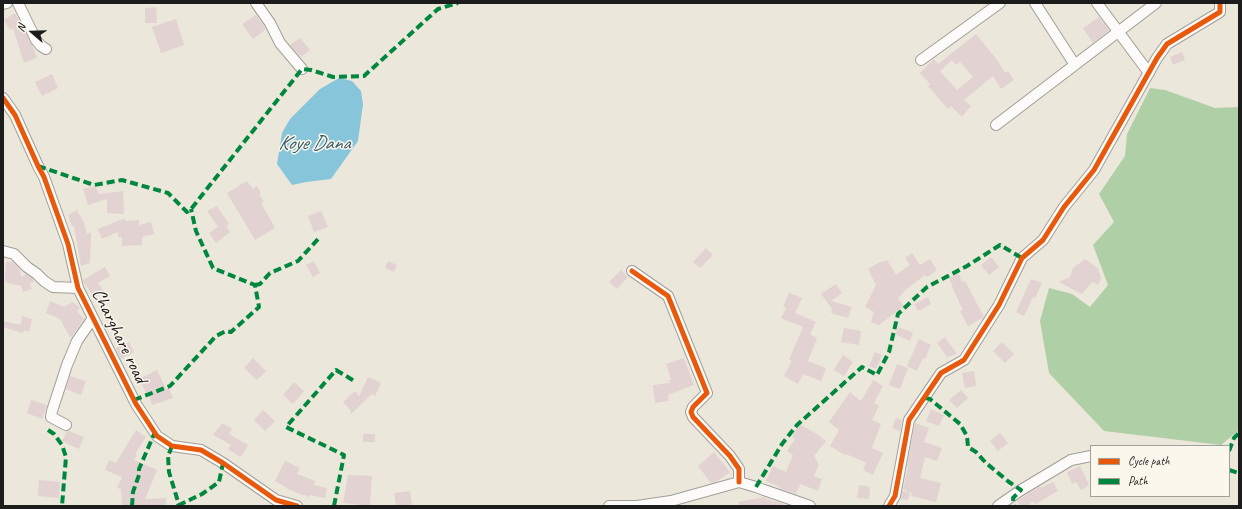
<!DOCTYPE html>
<html>
<head>
<meta charset="utf-8">
<style>
  body { margin:0 }
  #map { position:relative; width:1242px; height:509px; overflow:hidden; background:#ece7db; font-family:Caveat,sans-serif }
  canvas { display:block }
  .frame { position:absolute; inset:0; border:4px solid #1c1c1c; pointer-events:none }
  .legend { position:absolute; left:1090px; top:445px; width:140px; height:52px; box-sizing:border-box; background:#fbf7ec; border:1px solid #a29f99; margin:0; padding:5px 7px; list-style:none; font-size:12px; color:#1c1c1c }
  .legend li { display:flex; align-items:center; gap:8px; height:20px }
  .legend b { width:20px; border:1px solid #a29f99 }
  .north { position:absolute; left:12px; top:12px; width:40px; height:40px; -webkit-text-stroke:3px #fbf7ec; paint-order:stroke; rotate:290deg; font-size:11px; font-weight:700; line-height:16px; text-align:center; color:#1c1c1c }
  .north::after { content:''; display:block; margin:auto; width:14px; height:18px; background:#1c1c1c; clip-path:polygon(50% 0,100% 100%,50% 72%,0 100%) }
</style>
</head>
<body>
<div id="map">
<canvas width="1242" height="509"></canvas>
<div class="frame"></div>
<ul class="legend">
<li><b style="height:5px;background:#e8590c"></b>Cycle path</li>
<li><b style="height:5px;background:#00873e"></b>Path</li>
</ul>
<div class="north">N</div>
</div>
<script>
const g = document.querySelector('canvas').getContext('2d');
g.lineJoin = 'round';
function fill(path, color) { g.fillStyle = color; g.fill(path, 'evenodd'); }
const shape = rows => new Path2D(rows.map(r => 'M' + r).join(''));
function stroke(path, color, width, dash) { g.strokeStyle = color; g.lineWidth = width; g.lineCap = dash ? 'butt' : 'round'; g.setLineDash(dash || []); g.stroke(path); }
function label(font, color, halo, rows, align = 'center') {
  g.font = font + ' Caveat,sans-serif'; g.lineWidth = 3; g.setLineDash([]); g.textBaseline = 'middle'; g.strokeStyle = halo; g.fillStyle = color; for (const [text, x, y, turn = 0] of rows) {
    g.save(); g.translate(x, y); g.rotate((+turn || 0) * Math.PI / 180); g.textAlign = isNaN(turn) ? turn : align; if (halo) g.strokeText(text, 0, 0); g.fillText(text, 0, 0); g.restore();
  }
}
fill(shape([
  [1150,88,1165,90,1215,108,1239,107,1239,430,1221,445,1104,431,1049,373,1040,321,1049,288,1072,294,1090,307,1108,285,1093,245,1114,222,1099,194,1125,156,1127,134]
]), '#afcfa6');
fill(shape([
  [339,78,352,81,361,91,363,104,358,141,331,179,306,182,292,185,277,164,282,133,290,119,320,89]
]), '#87c6da');
fill(shape([
  [156,7,157,23,145,23,145,8],
  [15,13,32,45,37,58,24,63,13,28,10,30,4,20],
  [256,15,266,29,253,39,242,24],
  [1099,17,1109,30,1093,43,1083,28],
  [176,19,184,45,161,53,152,27],
  [976,34,998,61,1005,73,1008,71,1014,80,1001,89,993,76,964,100,971,106,962,117,951,106,948,109,928,86,930,84,920,73,934,59,938,64],
  [952,60,956,65,960,62,973,77,957,90,940,71],
  [300,38,310,50,301,57,290,45],
  [1182,52,1185,60,1173,65,1170,57],
  [52,74,58,88,42,96,35,82],
  [247,181,253,189,257,186,261,193,259,194,264,202,261,203,275,228,255,240,227,193],
  [95,186,99,194,123,191,124,214,107,213,107,199,88,205,83,189],
  [217,206,229,224,226,226,230,232,216,243,209,233,218,227,207,211],
  [77,210,84,223,87,234,91,232,90,263,81,266,74,226,72,226,68,215],
  [321,211,328,227,314,232,308,216],
  [125,218,125,221,139,220,139,225,151,222,154,234,142,237,142,245,122,246,122,237,118,237,118,232,102,239,98,229],
  [706,248,713,255,700,268,693,262],
  [912,253,920,265,930,259,937,270,927,277,925,275,903,292,903,293,898,298,904,306,879,325,871,322,874,312,865,307,876,285,868,269,882,261,883,262,887,260,896,275,910,265,905,258],
  [991,257,999,267,989,275,981,265],
  [1085,259,1098,268,1101,279,1098,285,1092,282,1082,294,1059,282,1070,277,1073,268],
  [314,261,320,273,313,277,306,265],
  [388,261,397,265,394,272,385,268],
  [6,262,13,262,20,269,21,277,26,274,33,279,34,282,29,283,32,289,23,292,21,286,5,282],
  [105,267,110,276,98,283,104,291,95,298,84,283,83,280],
  [621,270,628,277,617,289,609,282],
  [959,274,962,282,965,281,984,317,968,326,960,311,963,310,952,287,953,287,949,278],
  [1031,279,1042,283,1035,298,1033,297,1024,316,1016,312],
  [836,284,842,293,831,301,852,307,848,318,831,313,832,309,821,294],
  [789,293,802,298,795,313,816,322,810,334,817,338,808,361,826,368,821,381,803,374,798,384,784,376,792,361,789,360,803,327,781,318,786,308,783,307],
  [928,297,931,304,918,311,914,304],
  [50,301,64,307,73,302,80,308,77,311,84,319,72,336,70,337,60,319,46,313],
  [22,316,32,319,29,332,24,330,23,333,3,327,3,321,21,325],
  [899,327,913,333,910,341,895,334],
  [844,328,861,331,859,345,841,342],
  [945,337,957,354,947,357,937,343],
  [919,339,931,345,925,359,923,358,917,371,907,366],
  [129,342,134,352,121,359,116,348],
  [1002,342,1014,354,1005,363,993,351],
  [875,352,882,355,876,369,869,366],
  [843,355,853,362,844,376,834,370],
  [253,358,266,371,257,380,244,368],
  [684,358,694,385,668,395,669,401,655,403,653,385,670,383,669,380,671,379,666,364],
  [897,364,908,368,900,389,889,385],
  [157,370,166,389,169,388,173,398,152,405,148,393,146,393,139,379],
  [974,371,976,386,965,388,962,373],
  [70,376,86,381,81,395,66,389],
  [368,377,381,383,375,396,372,394,350,415,351,411,343,402,355,391,359,396],
  [873,380,883,386,874,403,879,406,872,420,881,424,872,448,883,453,873,475,863,470,866,463,846,454,845,455,830,446,839,430,829,422,850,392,861,401],
  [294,382,304,391,293,404,283,395],
  [961,390,968,398,957,408,949,400],
  [31,400,47,405,42,419,27,413],
  [931,409,944,415,939,426,926,421],
  [263,410,275,421,265,431,254,420],
  [896,418,902,420,900,431,892,428],
  [222,423,232,429,229,434,248,445,241,457,228,449,231,445,213,435,218,428,219,428],
  [915,423,929,428,924,442,942,448,937,461,925,457,920,478,941,483,936,502,911,496,912,493,910,492,908,500,901,499,902,491,909,492,903,489,908,467,907,466],
  [799,424,817,434,826,441,814,456,819,465,814,476,822,479,818,491,800,484,796,494,779,488,780,487,766,481,773,466,786,472,793,455,787,451,795,439,792,437],
  [136,430,146,437,135,454,137,455,134,460,157,470,145,499,166,498,166,506,122,506,121,489,117,488,122,477,105,470,109,460,116,463],
  [67,431,69,431,84,437,79,449,62,441],
  [1000,433,1008,443,998,451,990,441],
  [363,434,375,434,375,442,363,442],
  [714,452,730,472,716,482,711,483,698,466],
  [285,461,300,468,297,474,315,481,314,485,327,488,325,498,310,495,309,497,292,491,275,481],
  [1080,466,1089,485,1081,490,1076,482,1072,484,1067,472],
  [348,475,372,476,370,506,343,503],
  [39,480,60,482,59,498,38,496],
  [1053,482,1058,491,1035,504,1033,501,1027,506,1021,506,1017,501,1040,486,1041,488],
  [859,485,870,487,869,499,857,498],
  [410,491,412,506,396,506,394,493],
  [763,497,774,502,775,501,783,504,783,506,739,506,739,502]
]), '#e2d2d1');
const minor = shape([
  [18,3,36,40,41,46,46,49],
  [256,3,270,23,280,43,302,69],
  [1035,3,1075,65],
  [1097,3,1149,73],
  [3,4,7,3],
  [921,60,1000,3],
  [3,98,15,115,38,166,44,177,68,244,78,288,136,404,157,436,172,446,201,450,223,463,276,500,297,506],
  [996,125,1156,3],
  [3,251,14,254,27,267,37,274,44,281,53,287,78,288],
  [632,271,668,296,707,393,693,407,691,412,693,417,730,456,739,469,739,482],
  [66,425,51,417,52,411,67,365,77,341,93,318],
  [609,506,637,506,671,501,739,482,756,487,764,490,810,506],
  [889,506,895,496,909,420,941,373,964,360,999,305,1022,258,1043,240,1064,207,1094,170,1157,58,1167,44,1220,12,1220,3],
  [998,506,1021,490,1071,460,1091,456]
]);
stroke(minor, '#a19e97', 12);
stroke(minor, '#fcfbfa', 10);
stroke(shape([
  [38,166,94,185,122,180,168,193,187,212,191,209,302,69,311,70,333,77,364,76,438,9,458,3],
  [255,285,260,284,270,273,298,261,319,238],
  [925,398,930,399,960,424,967,436,968,447,976,452,986,463,1009,482,1021,490,1013,498,1014,506],
  [134,400,170,386,216,336,226,331,231,332,259,307,255,285,213,268,196,231,191,209],
  [48,430,54,434,62,445,66,457,62,506],
  [172,446,168,456,169,472,179,505,177,506],
  [1229,451,1234,438,1239,433],
  [1229,470,1239,473],
  [756,487,782,444,797,425,862,367,877,375,889,352,898,314,927,287,967,266,1000,245,1022,258],
  [132,506,133,492,139,475,139,469,155,432],
  [179,506,179,505,202,494,219,482,223,463],
  [334,506,344,455,286,427,336,370,356,382]
]), '#00873e', 4, [8, 4]);
stroke(shape([
  [3,98,15,115,38,166,44,177,68,244,78,288,136,404,157,436,172,446,201,450,223,463,276,500,297,506],
  [632,271,668,296,707,393,693,407,691,412,693,417,730,456,739,469,739,482],
  [889,506,895,496,909,420,941,373,964,360,999,305,1022,258,1043,240,1064,207,1094,170,1157,58,1167,44,1220,12,1220,3]
]), '#e8590c', 5);
label('19px', '#1c1c1c', '#fbf7ec', [
  ["Charghare road",119,336,64]
]);
label('italic 20px', '#365a68', '#fbf7ec', [
  ["Koye Dana",314,144]
]);
</script>
</body>
</html>
